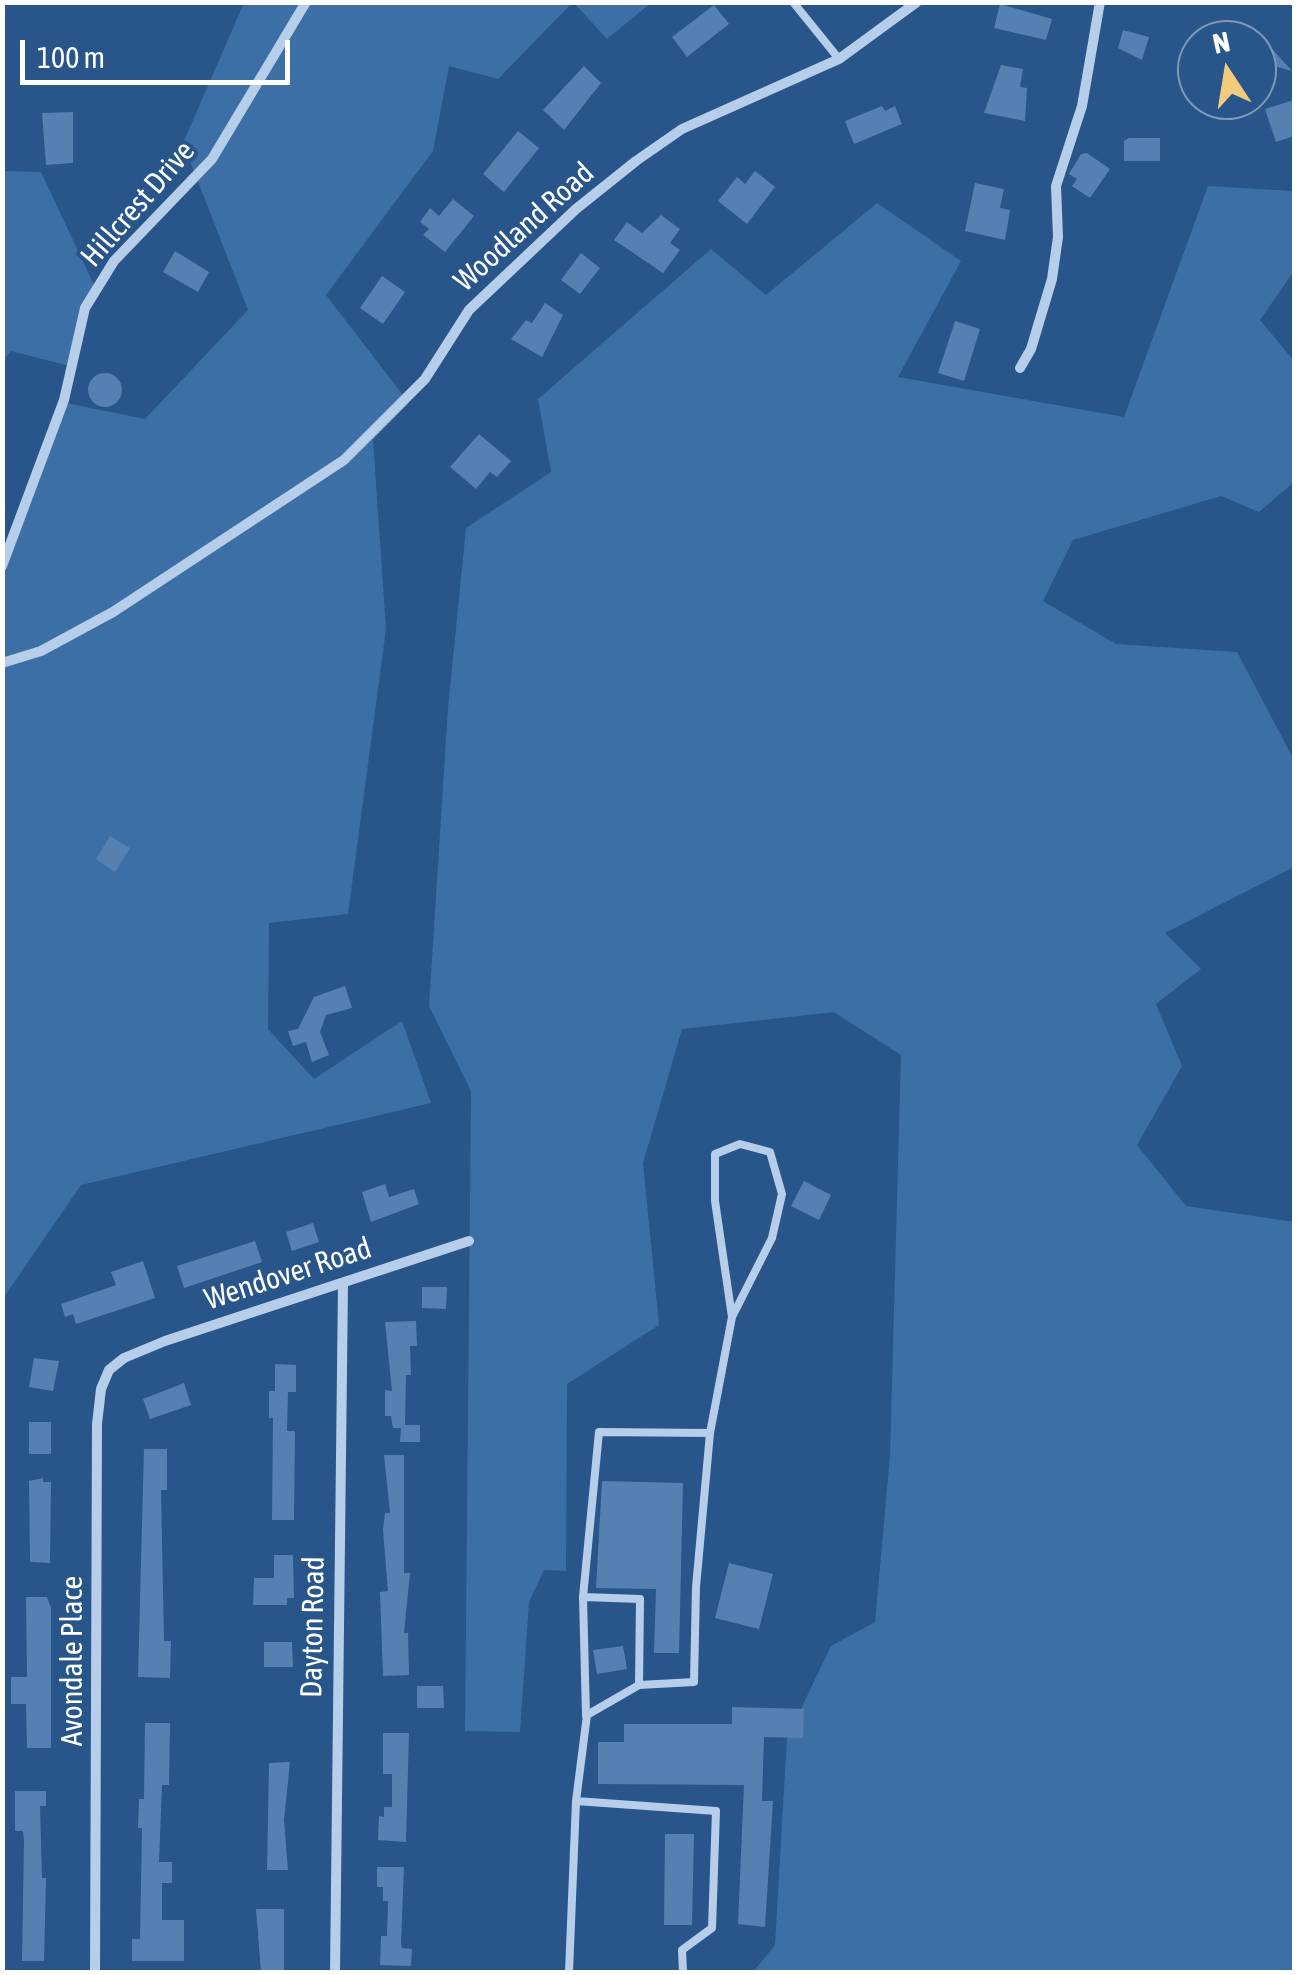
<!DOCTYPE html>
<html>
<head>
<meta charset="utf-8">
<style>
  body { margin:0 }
  #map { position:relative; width:1297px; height:1975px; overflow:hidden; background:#28558a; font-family:"Asap Condensed",sans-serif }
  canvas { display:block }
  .frame { position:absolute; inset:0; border:5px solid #fff; pointer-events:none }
  .north { position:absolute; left:1177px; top:20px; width:100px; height:100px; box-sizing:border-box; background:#28558a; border:2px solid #7e99b9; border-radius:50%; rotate:348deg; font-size:28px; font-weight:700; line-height:40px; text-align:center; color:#fff }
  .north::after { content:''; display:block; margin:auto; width:35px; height:45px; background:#f1cc7c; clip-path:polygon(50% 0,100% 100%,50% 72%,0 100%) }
  .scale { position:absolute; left:20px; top:40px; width:270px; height:45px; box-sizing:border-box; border:5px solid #fff; border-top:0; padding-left:12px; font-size:30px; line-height:35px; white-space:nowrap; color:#fff; -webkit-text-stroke:8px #28558a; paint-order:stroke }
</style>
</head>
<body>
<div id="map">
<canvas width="1297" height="1975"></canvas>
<div class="frame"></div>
<div class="north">N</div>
<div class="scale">100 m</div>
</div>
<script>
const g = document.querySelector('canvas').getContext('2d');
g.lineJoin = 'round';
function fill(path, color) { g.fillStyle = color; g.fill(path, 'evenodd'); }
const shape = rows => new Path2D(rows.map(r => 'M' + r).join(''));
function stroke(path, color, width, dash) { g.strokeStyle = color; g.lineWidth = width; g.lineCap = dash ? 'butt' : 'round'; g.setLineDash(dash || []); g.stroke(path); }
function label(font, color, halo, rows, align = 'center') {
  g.font = font + ' "Asap Condensed",sans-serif'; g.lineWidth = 8; g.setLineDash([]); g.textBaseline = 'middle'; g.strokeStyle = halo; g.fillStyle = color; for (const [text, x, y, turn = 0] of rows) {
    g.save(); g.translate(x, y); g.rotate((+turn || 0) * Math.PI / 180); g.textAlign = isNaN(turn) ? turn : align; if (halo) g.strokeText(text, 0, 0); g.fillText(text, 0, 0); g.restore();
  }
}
fill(shape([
  [573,2,651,2,651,3,607,39],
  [244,3,572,3,498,79,449,66,433,151,326,295,409,403,373,440,386,629,348,914,269,923,268,1029,314,1079,402,1021,431,1103,81,1185,4,1297,3,1361,3,558,61,402,145,419,248,310,183,143],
  [3,171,41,172,95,287,73,367,11,351,3,360],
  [1208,186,1293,191,1294,271,1260,320,1294,361,1294,482,1259,512,1221,496,1073,540,1043,601,1116,644,1237,652,1294,760,1294,867,1165,933,1201,969,1156,1004,1182,1066,1137,1145,1186,1206,1294,1222,1294,1972,753,1972,775,1945,787,1738,831,1646,875,1622,890,1456,901,1055,834,1012,682,1029,643,1163,659,1325,567,1384,566,1571,544,1570,529,1602,520,1732,465,1731,471,1091,429,1006,448,708,466,528,551,472,538,399,711,249,766,295,877,203,961,261,898,377,1124,417]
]), '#3d6fa7');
fill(shape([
  [1000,4,1052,19,1046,40,994,28],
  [714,5,729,24,687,57,672,37],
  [1123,30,1149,37,1142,60,1118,48],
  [1257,32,1292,71,1267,64,1257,74],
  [1001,65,1023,69,1020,87,1027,88,1025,121,984,113],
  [584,66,601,83,564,130,543,110],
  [1294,100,1294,136,1276,142,1265,109],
  [882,106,885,111,895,106,902,124,854,144,845,121],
  [73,112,73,163,46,165,42,113],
  [518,131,539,148,504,192,483,174],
  [1129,138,1160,138,1160,161,1124,161,1124,141],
  [1087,153,1110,169,1090,198,1072,186,1077,179,1069,174,1081,154],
  [755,171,775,187,747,224,718,201,737,177,745,184],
  [975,183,1004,189,1000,208,1010,210,1005,240,965,231],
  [453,199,474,216,445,252,423,235,429,229,420,222,430,208,439,216],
  [661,215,680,229,670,243,680,250,663,273,614,240,627,222,642,233],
  [175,251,209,272,198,292,163,272],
  [581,253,600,268,580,294,561,280],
  [382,276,405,292,383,324,360,308],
  [545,303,563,315,542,357,511,339,526,320,532,323],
  [955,321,980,329,964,381,938,373],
  '88 390a17 17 0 1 1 34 0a17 17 0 1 1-34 0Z',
  [479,434,511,461,497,477,490,472,476,489,450,467],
  [110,836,130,848,115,872,96,859],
  [345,986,352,1008,326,1015,320,1032,329,1055,312,1062,306,1042,293,1046,288,1031,298,1029,314,997],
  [804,1181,831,1195,819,1220,791,1206],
  [385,1184,389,1197,414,1189,419,1204,371,1222,362,1192],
  [313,1223,319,1242,292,1251,286,1232],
  [255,1241,262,1262,184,1288,177,1266],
  [143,1261,155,1298,76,1324,73,1314,65,1317,61,1304,116,1285,111,1272],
  [422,1287,447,1287,446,1309,422,1308],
  [416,1321,417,1346,410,1346,411,1375,406,1375,405,1425,420,1425,420,1442,400,1442,401,1428,393,1428,391,1416,385,1416,385,1390,392,1391,385,1322],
  [34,1358,59,1361,53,1391,29,1387],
  [275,1364,296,1365,296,1392,288,1392,287,1431,295,1431,294,1520,272,1520,273,1418,269,1418,269,1391,275,1391],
  [184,1383,191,1405,150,1419,143,1399],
  [29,1422,51,1422,51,1454,29,1454],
  [144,1449,167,1449,167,1490,161,1490,164,1641,171,1641,170,1678,138,1677],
  [384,1455,404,1455,404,1573,410,1573,404,1633,408,1633,409,1675,383,1676,380,1592,388,1591,383,1530,385,1513,390,1513],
  [43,1478,43,1482,51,1482,50,1563,30,1562,29,1481],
  [602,1481,683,1483,679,1653,654,1653,656,1589,596,1588],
  [274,1555,293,1555,294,1598,287,1598,287,1605,253,1605,254,1578,274,1578],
  [729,1563,773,1574,759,1629,715,1618],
  [26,1597,47,1597,51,1608,51,1748,27,1748,26,1704,11,1704,11,1677,27,1677],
  [264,1642,292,1642,293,1667,264,1667],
  [623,1646,627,1669,597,1674,593,1650],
  [417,1686,443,1686,444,1708,417,1708],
  [732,1707,804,1709,803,1738,764,1737,762,1801,773,1801,765,1927,738,1924,744,1785,598,1784,598,1742,624,1742,624,1724,732,1724],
  [145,1723,170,1723,169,1785,162,1785,159,1862,172,1862,172,1883,162,1883,162,1920,184,1920,184,1961,132,1961,132,1939,140,1939,142,1828,138,1828,139,1799,144,1799],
  [383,1733,409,1733,406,1842,378,1840,379,1816,384,1817,384,1807,392,1807,392,1774,383,1774],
  [290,1762,284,1820,288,1870,267,1870,269,1763],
  [15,1791,46,1791,46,1806,40,1806,42,1878,46,1878,44,1961,22,1961,24,1841,23,1831,15,1831],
  [665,1834,694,1834,692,1925,664,1925],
  [377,1867,404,1867,401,1943,402,1948,412,1949,411,1966,380,1965,381,1936,387,1936,388,1901,383,1901,383,1887,377,1887],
  [256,1909,284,1909,284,1972,261,1972]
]), '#5581b2');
stroke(shape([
  [793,2,839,59],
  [583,1597,599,1432,710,1433],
  [586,1716,583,1597,640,1599,639,1685],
  [576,1801,587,1715,639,1685,694,1682,696,1587,710,1433,732,1317,772,1238,782,1194,770,1152,740,1144,715,1154,715,1201,732,1317],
  [569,1972,576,1801,716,1811,712,1928,682,1950,683,1972]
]), '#b6cee9', 8);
stroke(shape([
  [1020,368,1031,349,1052,279,1058,237,1056,186,1082,106,1100,2],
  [2,566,64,400,85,308,114,261,212,159,306,2],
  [2,663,41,651,113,612,344,460,425,379,469,310,576,209,636,161,682,129,839,59,917,2],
  [95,1972,97,1424,101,1389,109,1370,124,1358,165,1341,469,1241],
  [335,1972,343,1284]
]), '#b6cee9', 10);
label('30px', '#fff', '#28558a', [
  ["Hillcrest Drive",138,204,-49],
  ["Woodland Road",524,227,-42],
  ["Wendover Road",288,1274,-18],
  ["Dayton Road",313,1627,-89],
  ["Avondale Place",73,1661,-90]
]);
</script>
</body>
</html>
